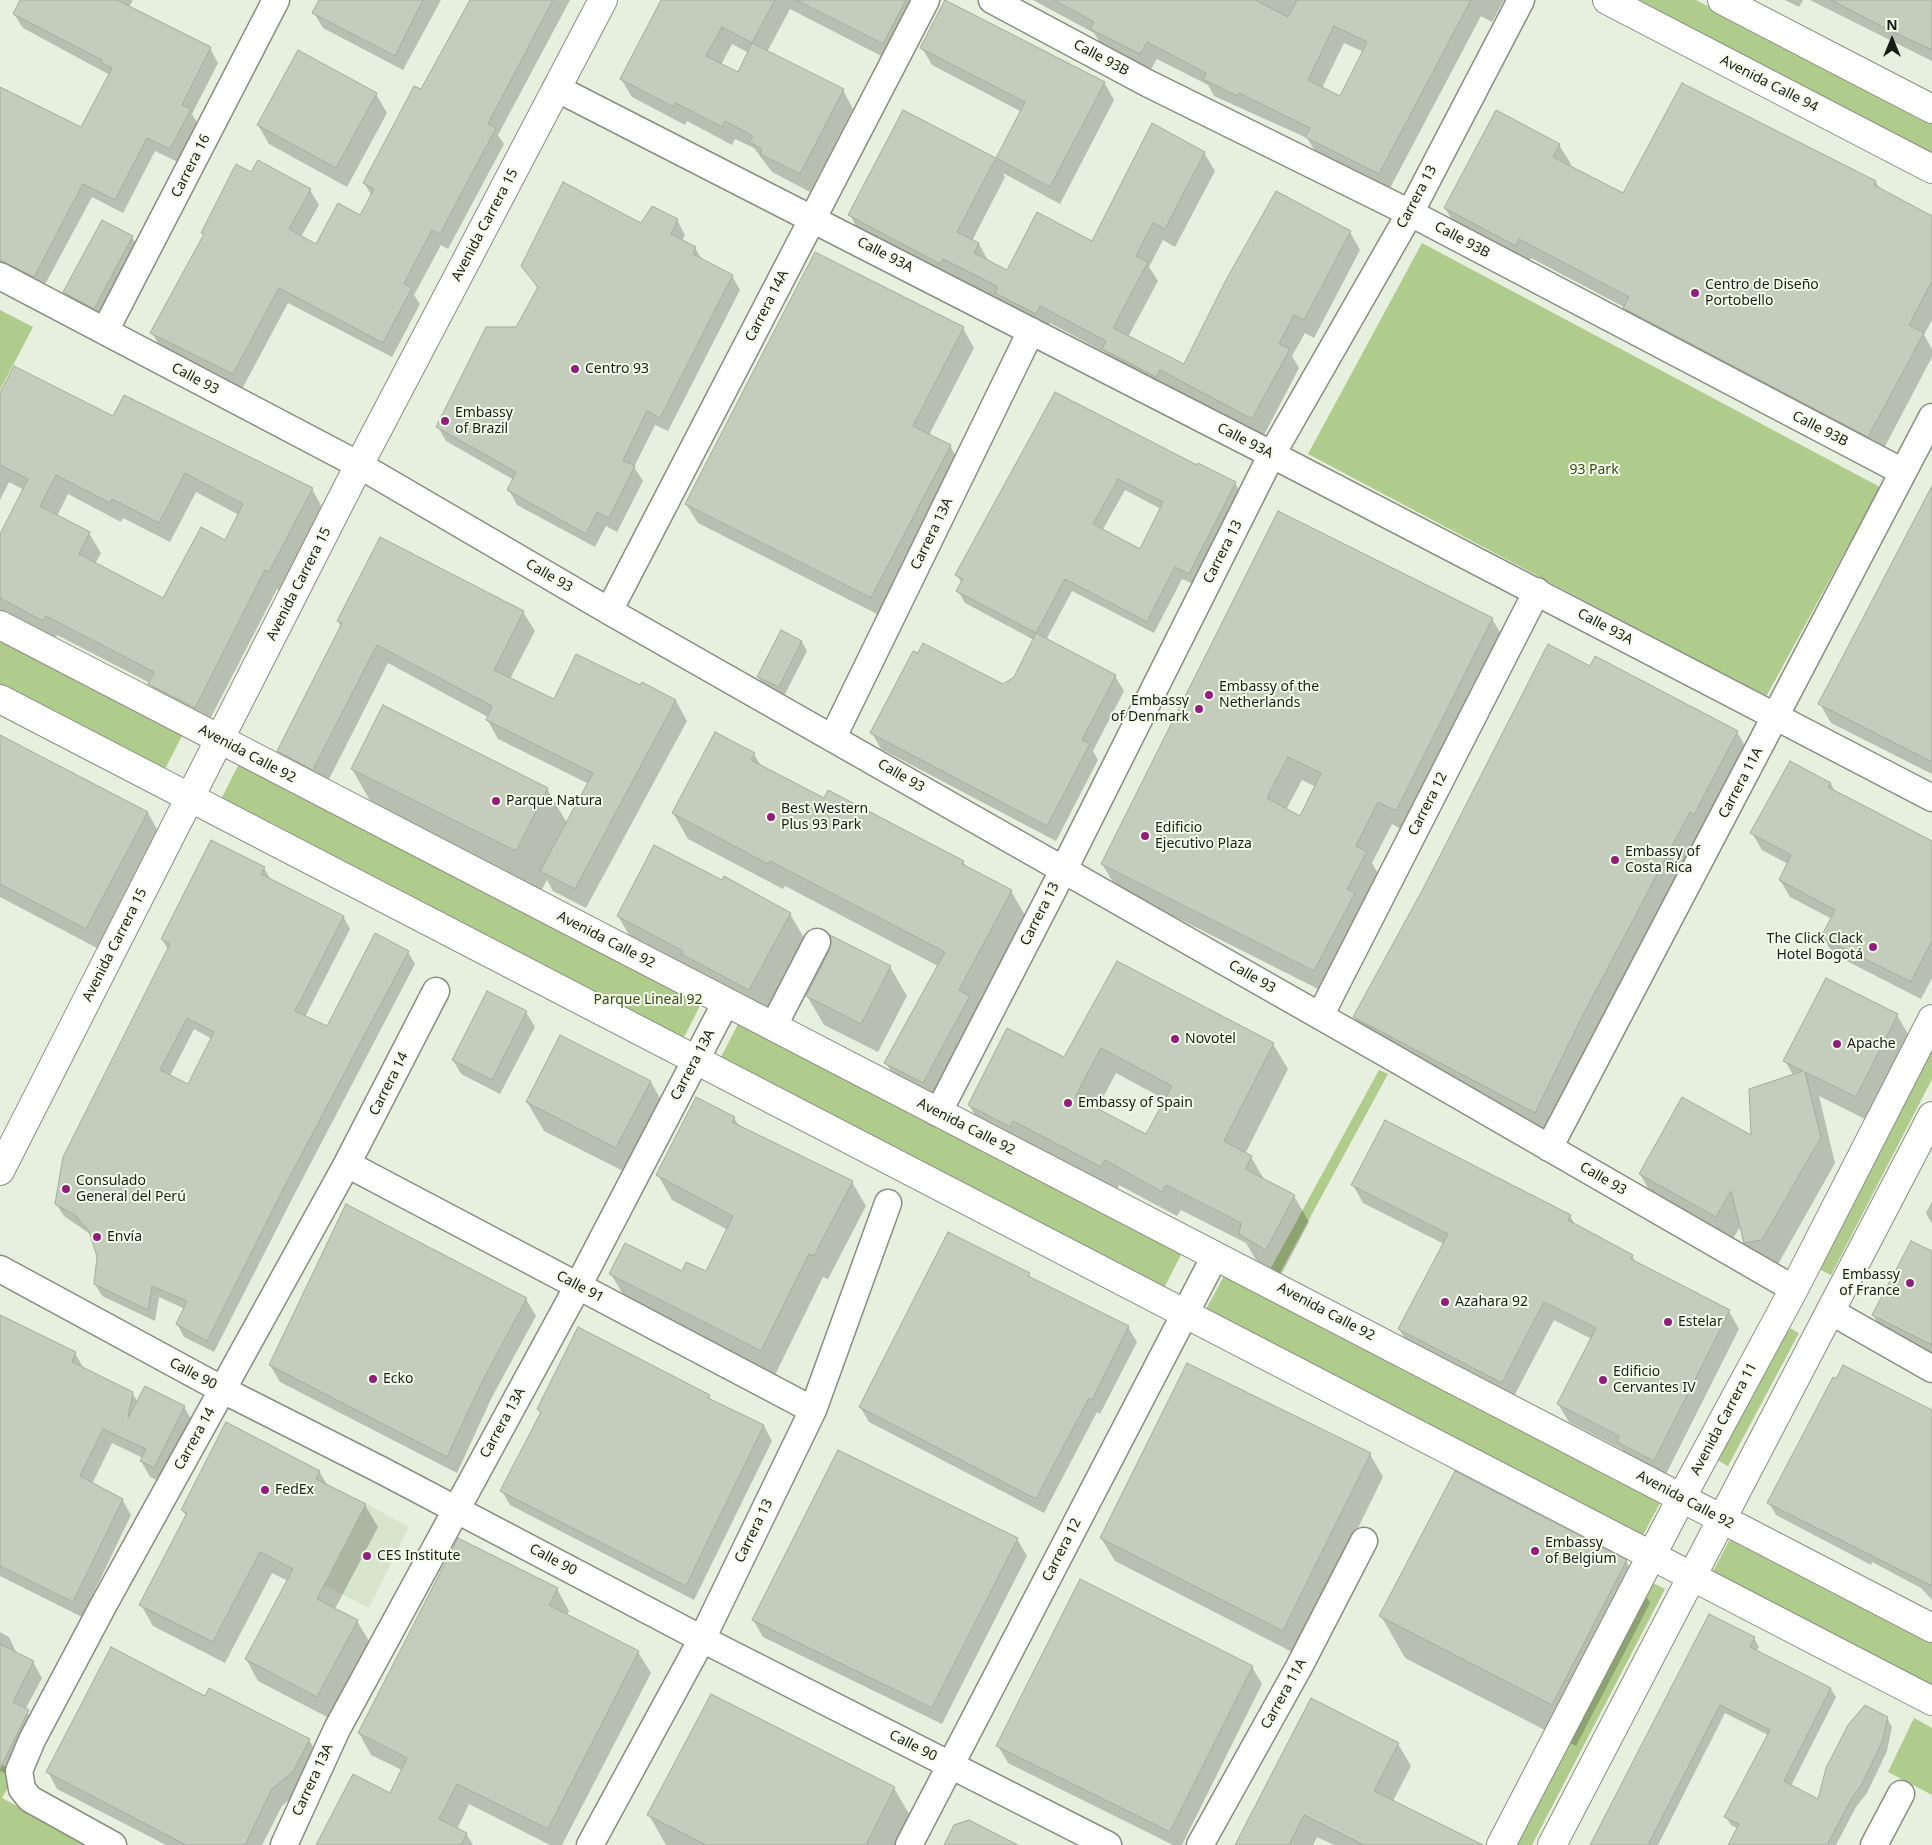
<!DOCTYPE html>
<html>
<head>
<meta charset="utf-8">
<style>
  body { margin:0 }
  #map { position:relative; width:1932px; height:1845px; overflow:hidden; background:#e7efde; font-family:"Noto Sans",sans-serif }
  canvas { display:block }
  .north { position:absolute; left:1867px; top:15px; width:50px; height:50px; -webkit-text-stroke:4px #f5fdeb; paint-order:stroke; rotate:0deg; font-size:14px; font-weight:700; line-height:20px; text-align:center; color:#191c16 }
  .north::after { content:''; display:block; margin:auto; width:18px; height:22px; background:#191c16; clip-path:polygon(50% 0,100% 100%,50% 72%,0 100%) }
</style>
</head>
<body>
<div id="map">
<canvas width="1932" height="1845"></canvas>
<div class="north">N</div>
</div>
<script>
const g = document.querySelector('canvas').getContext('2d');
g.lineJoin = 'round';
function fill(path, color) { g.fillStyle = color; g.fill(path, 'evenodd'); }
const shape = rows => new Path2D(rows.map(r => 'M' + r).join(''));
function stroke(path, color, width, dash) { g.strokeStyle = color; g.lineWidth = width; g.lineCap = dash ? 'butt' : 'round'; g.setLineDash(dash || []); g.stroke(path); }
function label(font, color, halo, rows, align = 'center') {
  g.font = font + ' "Noto Sans",sans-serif'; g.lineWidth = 4; g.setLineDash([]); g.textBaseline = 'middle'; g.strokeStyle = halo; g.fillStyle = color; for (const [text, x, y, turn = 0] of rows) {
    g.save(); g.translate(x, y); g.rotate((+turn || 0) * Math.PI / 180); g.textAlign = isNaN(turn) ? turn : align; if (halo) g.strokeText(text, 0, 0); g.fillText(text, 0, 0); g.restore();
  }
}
fill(shape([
  [366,1504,409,1527,369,1608,324,1585]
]), '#d8e4cc');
fill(shape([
  [1626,0,1696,0,1932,124,1932,160],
  [1422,243,1880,487,1766,697,1308,454],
  [0,310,33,327,0,390],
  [0,634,185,730,164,771,0,686],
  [240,762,702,1002,681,1043,219,803],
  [739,1022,1183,1251,1162,1292,718,1063],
  [1932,1035,1932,1079,1831,1275,1813,1266],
  [1379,1070,1388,1074,1275,1282,1266,1277],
  [1226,1272,1662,1499,1641,1539,1204,1313],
  [1784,1325,1799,1333,1728,1466,1713,1458],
  [1731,1537,1932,1643,1932,1691,1711,1575],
  [1647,1580,1665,1589,1532,1845,1501,1845],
  [1914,1718,1932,1728,1932,1795,1888,1772],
  [0,1764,17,1772,2,1798,90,1845,0,1845]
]), '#b0cc8c');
fill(shape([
  [22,0,133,0,129,7,210,48,218,63,192,114,198,124,178,162,155,151,123,213,92,197,42,290,0,268,0,89,82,129,110,75,23,28,14,14],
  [321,0,441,0,403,70,323,28,314,13],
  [471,0,570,0,498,135,504,144,448,249,441,245,414,295,420,304,392,357,288,303,242,389,161,348,152,333,204,236,202,233,252,174,310,190,319,205,301,237,316,245,360,217,372,196,364,183,422,91],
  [663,0,925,0,893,62,790,9,767,52,843,90,853,109,810,192,772,172,754,148,735,139,732,145,687,121,685,125,632,97,621,79],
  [732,44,749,53,738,74,721,65],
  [1033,0,1504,0,1492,22,1481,16,1389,190,1317,154,1307,138,1214,96,1208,85,1157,59,1150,71,1102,46,1094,33],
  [1344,43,1364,52,1341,97,1322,88],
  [1785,0,1803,0,1799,7],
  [1810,0,1932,0,1932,61],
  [946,1,1104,82,1114,100,1060,204,1003,173,1005,177,972,241,979,244,989,262,1007,272,1092,242,1153,124,1204,153,1215,171,1175,247,1163,240,1149,267,1158,281,1128,337,1184,365,1350,232,1360,250,1314,338,1305,333,1292,356,1299,368,1263,437,1114,367,1106,353,1050,323,1046,331,1007,311,997,298,953,276,950,282,860,233,850,215,904,112,996,160,1022,112,932,65,922,48],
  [1682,85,1876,182,1880,190,1932,218,1932,320,1924,335,1932,349,1932,357,1880,456,1636,327,1624,307,1531,258,1527,264,1456,227,1445,208,1559,145,1571,164,1569,167,1624,195],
  [376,94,387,113,347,187,269,144,258,125],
  [677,220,685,235,682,241,695,248,703,261,732,276,740,290,668,431,655,425,634,467,643,481,617,532,606,526,595,547,517,505,509,490,514,480,446,441,438,427,517,328,538,289,523,266,642,224],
  [132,237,140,251,102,322,73,307,65,292],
  [963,328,974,348,929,435,950,446,961,465,883,617,698,523,686,504],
  [1055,393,1197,466,1198,465,1235,483,1242,495,1196,585,1182,579,1154,633,1072,591,1046,640,1115,676,1124,691,1093,751,1098,760,1056,841,881,749,872,733,1003,686,1015,677,1034,640,965,603,958,591,962,584,957,575],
  [1125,490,1161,509,1140,551,1102,531],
  [0,396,114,418,312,489,323,509,280,591,277,589,206,727,161,704,150,683,57,635,55,640,0,621,0,537,24,490,9,482,0,500],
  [196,492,239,515,225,541,164,600,95,564,101,553,89,533,57,516,68,494,121,522,123,518,170,542],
  [1932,489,1932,774,1831,723,1820,704],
  [523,612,535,631,510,679,554,701,641,686,642,683,676,701,687,721,586,908,553,891,547,880,540,893,376,811,352,769,547,789,567,823,589,784,498,739,487,719,488,717,388,663,324,789,290,771,278,751,341,627,338,621],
  [1492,619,1506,642,1410,834,1392,824,1372,863,1380,877,1328,994,1116,887,1102,864],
  [1302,780,1316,787,1301,818,1286,810],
  [781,632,802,642,807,651,784,696,764,686,758,677],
  [1591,668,1737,732,1750,754,1547,1134,1367,1039,1355,1017],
  [0,737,148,813,159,833,97,948,0,897],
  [754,754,761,766,825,799,963,862,967,868,1011,891,1026,917,938,1108,901,1089,886,1063,938,966,785,886,783,889,688,839,673,813],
  [1790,763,1831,784,1835,792,1932,843,1932,978,1921,999,1833,954,1823,937,1832,919,1790,897,1780,880,1788,864,1762,850,1752,833],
  [264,868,271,880,343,916,350,929,305,1017,327,1028,408,952,415,964,292,1199,214,1352,184,1337,177,1324,185,1309,159,1297,155,1321,102,1296,95,1284,98,1249,90,1234,64,1216,56,1204,168,950,162,939],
  [194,1029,212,1039,189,1085,170,1076],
  [722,882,790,914,807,943,765,1018,635,945,618,916],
  [1117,962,1273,1044,1288,1069,1245,1154,1251,1157,1265,1181,1294,1196,1309,1222,1281,1275,1256,1260,1246,1243,1181,1210,1177,1216,1119,1185,1116,1192,984,1131,969,1105,1064,1059],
  [1116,1073,1166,1100,1147,1136,1097,1109],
  [890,967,907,996,878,1052,824,1025,807,996],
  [526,1012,535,1027,500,1094,461,1074,453,1060],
  [1897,1015,1912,1041,1871,1122,1819,1096,1835,1163,1777,1266,1758,1267,1743,1241,1740,1227,1731,1242,1655,1200,1640,1174,1752,1137,1793,1075,1785,1061],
  [561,1036,651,1082,667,1111,633,1176,544,1131,527,1102],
  [734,1118,739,1126,852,1182,866,1206,828,1279,823,1277,775,1375,625,1298,611,1274,707,1273,728,1230,672,1200,658,1175],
  [1353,1185,1570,1216,1576,1226,1632,1256,1637,1264,1729,1311,1739,1329,1664,1478,1628,1460,1623,1450,1569,1422,1558,1404,1592,1339,1554,1320,1512,1400,1410,1347,1399,1329,1444,1244,1363,1203],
  [1932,1201,1932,1224,1926,1213],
  [1932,1252,1932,1365,1890,1344,1873,1315],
  [1029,1274,1032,1280,1128,1327,1137,1342,1100,1414,1097,1412,1044,1513,869,1422,860,1407],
  [526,1299,536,1316,492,1397,457,1473,280,1382,270,1365],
  [0,1316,75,1353,84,1369,132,1393,138,1402,184,1407,193,1422,163,1483,150,1477,141,1461,143,1458,112,1443,92,1484,122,1499,131,1515,82,1617,0,1576],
  [709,1396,711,1401,764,1426,772,1441,694,1600,510,1505,502,1491,541,1414,538,1409],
  [1932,1418,1932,1600,1921,1588,1872,1562,1871,1565,1776,1515,1769,1503],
  [1370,1454,1383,1477,1296,1654,1115,1561,1101,1538],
  [319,1471,328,1486,365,1505,378,1527,335,1609,357,1621,370,1643,329,1718,258,1681,246,1659,288,1581,272,1573,225,1663,153,1626,141,1605,187,1517,182,1510],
  [1017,1539,1027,1556,942,1724,763,1637,753,1620],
  [1626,1561,1650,1603,1576,1746,1405,1658,1381,1616],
  [557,1589,569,1611,567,1616,638,1652,651,1673,562,1845,550,1845,469,1804,457,1829,466,1833,473,1845,318,1845,390,1795,402,1770,371,1755,359,1733],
  [0,1632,9,1637,17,1654,33,1662,42,1678,25,1710,37,1727,12,1777,0,1771],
  [1754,1638,1759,1647,1756,1652,1831,1689,1836,1697,1791,1786,1819,1801,1887,1718,1892,1727,1887,1751,1867,1793,1856,1807,1836,1845,1729,1845,1738,1829,1731,1825,1726,1817,1768,1735,1725,1713,1658,1845,1592,1845],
  [1252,1667,1262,1684,1182,1845,1173,1845,1008,1763,998,1746],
  [206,1698,309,1740,319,1757,302,1789,282,1806,262,1845,166,1845,57,1789,48,1772],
  [1312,1700,1398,1744,1411,1766,1393,1801,1467,1845,1334,1845,1317,1837,1313,1845,1236,1845],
  [894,1788,912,1819,898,1845,666,1845,649,1815]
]), '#0003');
const building = shape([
  [20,0,117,0,211,47,182,105,191,109,170,149,147,138,115,200,83,184,34,277,0,260,0,87,81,127,112,68,101,62,102,60,13,14,20,0],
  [319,0,423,0,395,56,312,13,319,0],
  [470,0,553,0,488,124,496,128,440,234,432,230,404,284,412,288,383,343,279,288,233,374,150,333,204,234,201,233,236,164,251,172,258,160,311,189,289,229,316,244,338,203,360,215,374,189,363,183,414,86,421,89,470,0],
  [661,0,775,0,752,43,844,89,800,174,760,154,762,149,749,142,753,136,725,121,722,127,676,103,674,107,620,79,661,0],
  [722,27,752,43,738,72,706,56,722,27],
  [796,0,906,0,883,44,796,0],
  [945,0,1105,82,1050,187,996,158,1025,102,920,48,945,0],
  [1054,0,1255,0,1288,17,1297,0,1471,0,1379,174,1305,137,1310,128,1239,93,1237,96,1203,79,1206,73,1147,42,1140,54,1090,29,1094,22,1054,0],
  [1334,26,1367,42,1340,96,1308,80,1334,26],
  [1831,0,1932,0,1932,50,1885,28,1831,0],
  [298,50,377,93,336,168,257,125,298,50],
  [1682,83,1876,181,1874,185,1932,216,1932,281,1909,325,1924,333,1868,437,1623,308,1629,297,1519,239,1516,246,1444,208,1496,110,1560,144,1553,157,1623,193,1682,83],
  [903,110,996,158,957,232,979,243,974,253,1007,270,1037,212,1092,241,1152,123,1205,152,1165,229,1153,223,1136,256,1148,262,1113,328,1184,364,1226,280,1276,191,1351,231,1304,320,1294,315,1279,344,1290,349,1252,419,1160,370,1156,377,1102,349,1106,341,1040,306,1036,314,995,293,998,287,985,280,943,259,940,264,848,215,903,110],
  [563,182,641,223,652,206,678,219,671,234,696,247,693,254,733,275,660,418,647,411,623,460,635,466,609,518,597,512,586,534,507,490,516,472,436,427,486,327,516,327,538,287,521,266,563,182],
  [102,220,133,236,94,309,63,292,102,220],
  [815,252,964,327,913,426,951,445,871,598,685,504,815,252],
  [14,366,113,416,124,395,313,488,269,572,265,570,195,708,148,684,154,672,46,616,43,621,0,598,0,534,28,479,0,465,0,393,14,366],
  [185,473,243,504,225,540,201,527,163,598,79,554,90,532,40,506,56,475,110,503,112,499,159,523,185,473],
  [1055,392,1197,465,1198,463,1236,482,1189,574,1175,567,1147,622,1065,579,1036,633,956,591,963,579,955,575,1055,392],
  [1118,479,1163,502,1140,549,1093,524,1118,479],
  [1932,486,1932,762,1818,704,1932,486],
  [1278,511,1493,618,1396,811,1378,802,1356,846,1367,852,1347,889,1355,893,1314,971,1101,864,1278,511],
  [1288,757,1321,773,1300,816,1267,798,1288,757],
  [380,537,524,611,494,670,554,699,576,654,640,685,642,682,676,700,575,889,540,871,593,773,486,720,492,706,377,645,313,770,277,751,342,623,337,621,380,537],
  [781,630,802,641,779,687,757,677,781,630],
  [1036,633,1116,675,1082,740,1090,744,1047,826,870,733,913,651,918,653,923,643,1003,684,1014,677,1036,633],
  [1548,644,1590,666,1595,656,1738,731,1694,815,1690,812,1582,1017,1535,1113,1353,1017,1424,887,1548,644],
  [383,705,548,788,516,851,351,769,383,705],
  [715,732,755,753,751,760,824,798,828,790,964,861,962,864,1012,890,959,990,970,996,923,1083,884,1063,945,952,770,861,768,864,672,813,715,732],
  [0,735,148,812,86,929,0,884,0,735],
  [1790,761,1831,783,1828,787,1932,841,1932,941,1911,982,1821,937,1835,910,1779,880,1791,855,1750,833,1790,761],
  [211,840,265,867,261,874,344,916,295,1011,327,1026,375,933,409,951,285,1186,207,1341,176,1324,187,1301,152,1286,148,1310,94,1284,97,1257,89,1231,75,1215,55,1204,63,1157,170,944,161,939,211,840],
  [187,1018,214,1032,188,1084,160,1070,187,1018],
  [654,845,722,880,724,876,791,913,749,990,681,954,683,951,617,916,654,845],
  [830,935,891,966,861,1024,806,996,830,949,830,935],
  [1117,961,1274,1043,1224,1141,1252,1156,1245,1169,1295,1195,1266,1250,1239,1234,1241,1223,1166,1185,1162,1192,1105,1160,1101,1167,1013,1121,1010,1127,968,1105,1007,1028,1064,1057,1117,961],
  [1101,1048,1172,1086,1146,1134,1075,1097,1101,1048],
  [1826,978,1898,1014,1856,1097,1805,1072,1821,1137,1762,1240,1744,1243,1731,1191,1716,1217,1639,1174,1682,1097,1751,1135,1749,1089,1803,1071,1783,1061,1826,978],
  [487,991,527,1011,492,1080,452,1060,487,991],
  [560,1035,651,1081,616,1148,526,1102,560,1035],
  [696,1097,735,1117,732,1122,853,1181,814,1256,809,1254,761,1351,609,1274,625,1243,682,1271,686,1262,706,1271,733,1216,656,1175,696,1097],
  [1385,1120,1571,1215,1568,1220,1633,1255,1631,1259,1730,1310,1654,1461,1617,1442,1619,1436,1557,1404,1596,1328,1544,1302,1502,1383,1398,1329,1448,1234,1351,1185,1385,1120],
  [346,1204,527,1298,483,1380,447,1457,269,1365,346,1204],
  [948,1232,1030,1273,1028,1276,1129,1326,1092,1400,1089,1398,1036,1499,859,1407,948,1232],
  [1911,1241,1932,1251,1932,1345,1872,1315,1911,1241],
  [0,1315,76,1352,72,1362,133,1392,128,1418,145,1386,185,1406,154,1468,140,1461,146,1449,103,1429,80,1476,123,1499,73,1602,0,1566,0,1315],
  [578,1327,710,1395,708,1398,764,1425,686,1586,500,1491,541,1412,537,1409,578,1327],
  [1187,1363,1371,1453,1283,1631,1100,1538,1187,1363],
  [1843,1365,1932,1410,1932,1586,1767,1503,1833,1377,1836,1379,1843,1365],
  [226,1422,320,1471,316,1479,366,1504,317,1599,358,1620,317,1697,245,1659,293,1569,260,1552,213,1642,139,1605,187,1513,181,1510,226,1422],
  [838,1450,1018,1538,932,1708,752,1620,838,1450],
  [1455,1471,1627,1560,1552,1705,1379,1616,1455,1471],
  [458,1538,558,1588,549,1605,639,1651,548,1829,457,1784,439,1819,467,1833,461,1845,316,1845,353,1774,390,1793,407,1758,358,1733,458,1538],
  [1080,1579,1253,1666,1170,1832,996,1746,1080,1579],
  [1709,1614,1755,1637,1750,1647,1831,1688,1784,1781,1818,1799,1826,1768,1848,1725,1865,1705,1888,1717,1882,1742,1862,1784,1852,1798,1827,1845,1728,1845,1739,1824,1724,1817,1770,1730,1720,1705,1648,1845,1590,1845,1709,1614],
  [0,1644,34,1661,13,1702,29,1710,0,1769,0,1644],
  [111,1647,205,1696,209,1688,310,1739,293,1772,272,1789,245,1845,186,1845,46,1772,111,1647],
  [711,1694,895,1787,866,1845,706,1845,647,1815,711,1694],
  [1311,1698,1399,1743,1374,1791,1483,1845,1364,1845,1304,1815,1289,1845,1235,1845,1311,1698],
  [969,1820,1018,1845,944,1845,954,1825,969,1820]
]);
fill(building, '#c4ccbb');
stroke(building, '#a4ab9b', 1);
const minor = shape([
  [992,0,1147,83,1418,217,1903,472],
  [556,88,1265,451,1932,798],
  [0,276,359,465,609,611,1392,1057,1794,1289],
  [105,331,276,0],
  [609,611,926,0],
  [833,737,1031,331],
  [1320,1016,1537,591],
  [773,1027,817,942],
  [938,1113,1068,861,1272,454,1410,213,1521,0],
  [1549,1148,1932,417],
  [347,1164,813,1410],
  [0,1269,223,1390,381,1470,702,1639,1108,1845],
  [1830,1311,1932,1369],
  [113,1845,30,1799,22,1789,19,1771,32,1740,103,1606,347,1164,436,991],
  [284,1845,337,1729,578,1286,726,1002],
  [590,1845,702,1639,813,1410,888,1203],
  [909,1845,1215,1256],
  [1200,1845,1299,1667,1364,1541],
  [1874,1845,1901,1794]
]);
const major = shape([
  [1607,0,1932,169],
  [1722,0,1932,109],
  [0,625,1932,1628],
  [0,699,1932,1701],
  [0,1171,359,465,603,0],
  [1501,1845,1684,1493,1794,1289,1932,1019],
  [1552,1845,1932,1116]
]);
stroke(minor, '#888f80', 29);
stroke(major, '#888f80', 30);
stroke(minor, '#fff', 26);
stroke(major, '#fff', 28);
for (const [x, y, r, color] of [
  [1695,293,5,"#921d7c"],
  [575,369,5,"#921d7c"],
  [445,421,5,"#921d7c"],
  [1209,695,5,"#921d7c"],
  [1199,709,5,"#921d7c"],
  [496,801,5,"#921d7c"],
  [771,817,5,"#921d7c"],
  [1145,836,5,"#921d7c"],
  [1615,860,5,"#921d7c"],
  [1873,947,5,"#921d7c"],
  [1175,1039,5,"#921d7c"],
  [1837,1044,5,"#921d7c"],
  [1068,1103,5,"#921d7c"],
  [66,1189,5,"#921d7c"],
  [97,1237,5,"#921d7c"],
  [1910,1283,5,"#921d7c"],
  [1445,1302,5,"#921d7c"],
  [1668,1322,5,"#921d7c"],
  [373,1379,5,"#921d7c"],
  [1603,1380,5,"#921d7c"],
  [265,1490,5,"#921d7c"],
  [1535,1551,5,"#921d7c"],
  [367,1556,5,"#921d7c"]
]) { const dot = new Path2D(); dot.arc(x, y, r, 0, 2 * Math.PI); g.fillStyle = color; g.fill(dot); stroke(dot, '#f5fdeb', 2); }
label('14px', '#191c16', '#f5fdeb', [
  ["Calle 93B",1101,58,28],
  ["Avenida Calle 94",1769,84,27],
  ["Carrera 16",191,166,-63],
  ["Carrera 13",1417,197,-62],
  ["Avenida Carrera 15",485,225,-62],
  ["Calle 93B",1462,240,28],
  ["Calle 93A",885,255,27],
  ["Carrera 14A",767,306,-63],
  ["Calle 93",195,379,28],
  ["Calle 93B",1820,429,27],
  ["Calle 93A",1245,441,27],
  ["Carrera 13A",932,534,-64],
  ["Carrera 13",1223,552,-63],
  ["Calle 93",549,576,30],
  ["Avenida Carrera 15",299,584,-63],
  ["Calle 93A",1605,627,28],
  ["Avenida Calle 92",247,754,28],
  ["Calle 93",901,776,30],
  ["Carrera 11A",1741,783,-62],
  ["Carrera 12",1428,804,-63],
  ["Carrera 13",1040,914,-63],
  ["Avenida Calle 92",606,940,27],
  ["Avenida Carrera 15",115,945,-63],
  ["Calle 93",1252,977,30],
  ["Carrera 13A",693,1065,-62],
  ["Carrera 14",389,1084,-63],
  ["Avenida Calle 92",966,1127,27],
  ["Calle 93",1603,1179,30],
  ["Calle 91",580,1287,28],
  ["Avenida Calle 92",1326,1312,28],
  ["Calle 90",193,1374,28],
  ["Avenida Carrera 11",1724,1419,-62],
  ["Carrera 13A",503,1423,-61],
  ["Carrera 14",195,1439,-61],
  ["Avenida Calle 92",1685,1500,28],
  ["Carrera 13",754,1531,-64],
  ["Carrera 12",1062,1550,-63],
  ["Calle 90",553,1560,28],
  ["Carrera 11A",1284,1694,-61],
  ["Calle 90",913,1746,27],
  ["Carrera 13A",313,1780,-65]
]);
label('14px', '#191c16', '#f5fdeb', [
  ["Centro de Diseño",1705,285],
  ["Portobello",1705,301],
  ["Centro 93",585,369],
  ["Embassy",455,413],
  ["of Brazil",455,429],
  ["Embassy of the",1219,687],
  ["Netherlands",1219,703],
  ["Embassy",1189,701,"right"],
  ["of Denmark",1189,717,"right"],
  ["Parque Natura",506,801],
  ["Best Western",781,809],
  ["Plus 93 Park",781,825],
  ["Edificio",1155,828],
  ["Ejecutivo Plaza",1155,844],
  ["Embassy of",1625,852],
  ["Costa Rica",1625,868],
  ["The Click Clack",1863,939,"right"],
  ["Hotel Bogotá",1863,955,"right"],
  ["Novotel",1185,1039],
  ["Apache",1847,1044],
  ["Embassy of Spain",1078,1103],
  ["Consulado",76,1181],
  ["General del Perú",76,1197],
  ["Envía",107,1237],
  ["Embassy",1900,1275,"right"],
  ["of France",1900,1291,"right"],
  ["Azahara 92",1455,1302],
  ["Estelar",1678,1322],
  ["Edificio",1613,1372],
  ["Cervantes IV",1613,1388],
  ["Ecko",383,1379],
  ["FedEx",275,1490],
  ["Embassy",1545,1543],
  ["of Belgium",1545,1559],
  ["CES Institute",377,1556]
], 'left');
label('14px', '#354815', '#f5fdeb', [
  ["93 Park",1594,470],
  ["Parque Lineal 92",648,1000]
]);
</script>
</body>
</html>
